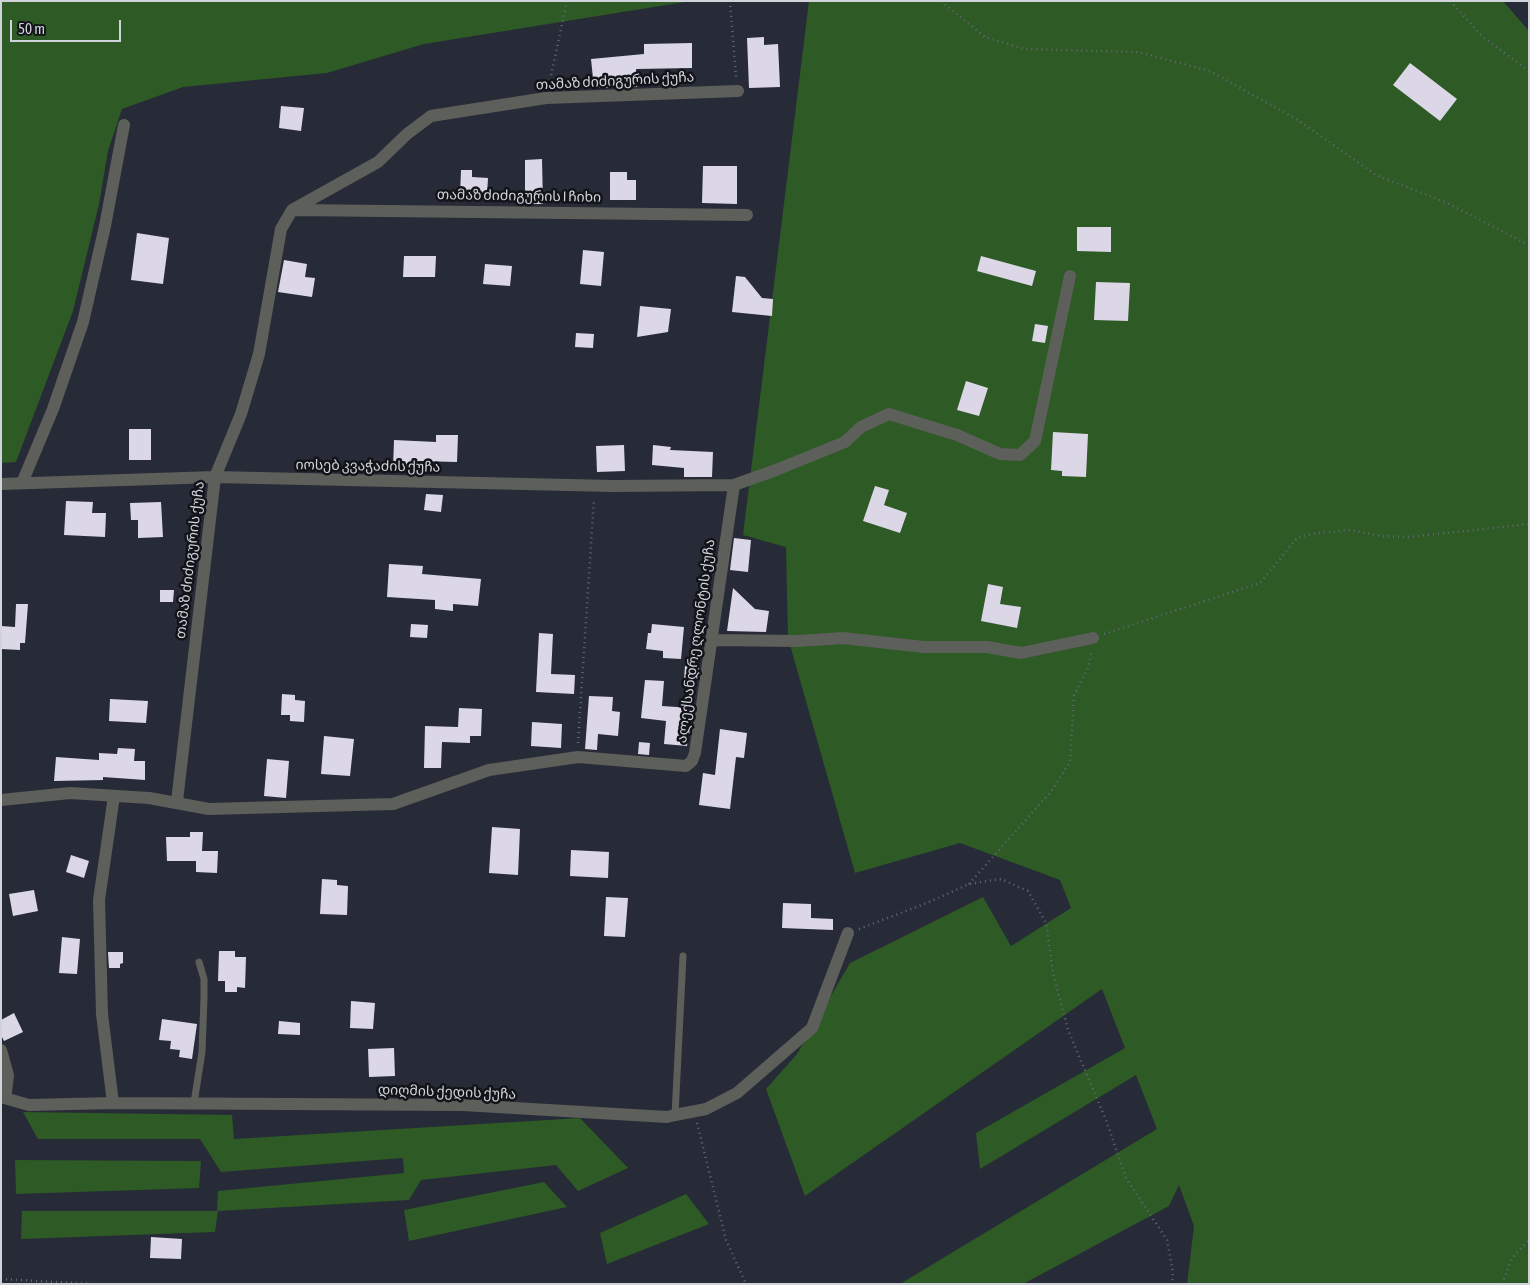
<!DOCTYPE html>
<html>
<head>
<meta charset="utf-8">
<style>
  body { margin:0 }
  #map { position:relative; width:1530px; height:1285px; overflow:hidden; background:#272b37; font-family:"Asap Condensed",sans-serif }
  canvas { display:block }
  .frame { position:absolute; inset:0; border:2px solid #d0d3da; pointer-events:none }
  .scale { position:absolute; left:10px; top:20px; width:111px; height:22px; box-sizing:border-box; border:2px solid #d0d3da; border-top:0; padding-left:6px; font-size:15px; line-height:18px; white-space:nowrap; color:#d0d3da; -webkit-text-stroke:4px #121419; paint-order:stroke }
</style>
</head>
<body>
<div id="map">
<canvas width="1530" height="1285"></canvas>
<div class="frame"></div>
<div class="scale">50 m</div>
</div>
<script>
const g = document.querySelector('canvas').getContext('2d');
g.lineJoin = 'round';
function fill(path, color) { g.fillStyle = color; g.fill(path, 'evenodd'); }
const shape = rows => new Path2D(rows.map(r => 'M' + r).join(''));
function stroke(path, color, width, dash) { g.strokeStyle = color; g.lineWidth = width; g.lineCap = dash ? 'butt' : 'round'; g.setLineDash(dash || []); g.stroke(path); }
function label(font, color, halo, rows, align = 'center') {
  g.font = font + ' "Asap Condensed","Noto Sans Georgian",sans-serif'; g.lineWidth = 5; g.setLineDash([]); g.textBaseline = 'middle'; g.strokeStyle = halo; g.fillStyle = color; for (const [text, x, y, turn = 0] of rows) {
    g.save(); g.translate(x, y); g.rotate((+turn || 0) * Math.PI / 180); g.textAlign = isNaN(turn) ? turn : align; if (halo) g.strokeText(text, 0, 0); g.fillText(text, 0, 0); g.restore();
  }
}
fill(shape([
  [1,1,691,1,424,44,327,73,183,87,122,109,108,151,99,204,73,311,16,462,1,463],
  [809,1,1503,1,1529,31,1529,1284,1187,1284,1194,1226,1179,1185,1169,1206,1023,1284,900,1284,1157,1129,1136,1075,980,1169,976,1133,1125,1048,1102,989,805,1196,766,1089,797,1054,850,963,983,897,1011,946,1071,908,1060,880,960,843,855,873,788,638,786,547,743,535],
  [23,1112,232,1115,234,1139,580,1118,628,1168,578,1191,556,1165,421,1180,409,1200,218,1211,215,1232,21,1239,22,1211,217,1211,218,1191,404,1173,403,1158,221,1172,200,1139,38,1139],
  [15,1160,201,1161,199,1188,16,1194],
  [544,1182,567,1207,409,1241,404,1210],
  [686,1194,709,1224,607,1264,600,1233]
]), '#2d5a25');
fill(shape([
  [764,37,764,45,778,44,780,87,749,88,747,38],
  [692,43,692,68,636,69,637,87,594,88,591,59,644,54,644,44],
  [1410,63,1457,99,1440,121,1393,85],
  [281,106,304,108,301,131,279,128],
  [542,159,543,204,525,204,525,160],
  [703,166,737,166,737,204,702,203],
  [461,170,472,170,472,177,488,178,487,196,460,196],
  [610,172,627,172,627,180,636,180,636,200,610,200],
  [1077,227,1111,227,1111,252,1077,251],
  [137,233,169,238,163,284,131,280],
  [583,250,604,252,601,286,580,284],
  [404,256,436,256,435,277,403,277],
  [981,256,1036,271,1032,286,977,271],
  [284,260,307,264,305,277,315,278,312,297,278,292],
  [485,264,512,266,510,286,483,284],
  [736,276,745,277,762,298,773,299,772,316,732,312],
  [1096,282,1130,283,1128,321,1094,320],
  [640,306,671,309,668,332,637,337],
  [1035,324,1048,326,1045,343,1032,341],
  [576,333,594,334,593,348,575,347],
  [966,381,988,388,979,416,957,410],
  [129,429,151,429,151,460,129,460],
  [1053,432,1088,434,1086,477,1062,476,1062,471,1051,470],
  [436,435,458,435,457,462,418,461,417,470,393,469,394,440,436,442],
  [624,445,625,471,597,472,596,446],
  [653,445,671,447,670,450,713,452,712,477,684,477,684,468,652,465],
  [875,486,889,490,884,505,907,513,900,533,863,521],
  [426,494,443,495,441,512,424,510],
  [66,501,93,502,92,513,106,513,105,537,64,535],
  [161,502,163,537,138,538,138,520,131,520,130,503],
  [734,538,751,540,748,572,730,570],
  [389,564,423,566,422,574,481,579,478,606,453,604,453,611,435,609,435,600,387,597],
  [988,584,1003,587,1000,604,1021,607,1017,628,981,621],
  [733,588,755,609,769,611,766,632,727,631],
  [160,590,174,590,173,602,160,602],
  [16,604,28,604,25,643,20,643,20,650,1,649,1,626,15,627],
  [411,624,428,625,427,638,410,637],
  [652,624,684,627,681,659,663,658,663,651,646,649,648,633,651,633],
  [539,633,553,634,551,674,575,675,574,694,536,692],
  [685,666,699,667,697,681,684,680],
  [645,680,664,681,662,706,691,708,687,746,664,744,666,721,641,718],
  [282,694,295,695,295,700,305,701,304,722,290,721,290,715,281,715],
  [589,696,613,697,612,711,620,712,618,736,598,734,597,750,585,749],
  [110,699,148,701,146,723,109,721],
  [459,708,482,709,481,736,470,736,470,743,442,742,441,768,424,768,425,726,458,727],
  [532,722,562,724,561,748,531,746],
  [720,729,747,733,744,758,736,757,730,809,699,805,703,773,715,775],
  [324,736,354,739,350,776,321,774],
  [639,742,650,743,649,755,638,754],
  [118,748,135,749,134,761,145,761,145,780,103,777,103,780,54,781,56,757,99,760,99,753,117,754],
  [267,759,289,761,286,798,264,796],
  [492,827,520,829,518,875,489,873],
  [190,832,203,832,202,851,218,851,217,873,196,872,196,861,167,861,166,837,190,837],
  [571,850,609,852,608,878,570,876],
  [71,855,89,861,84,878,66,872],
  [322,879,337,880,337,885,348,886,347,915,320,914],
  [34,890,38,911,13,916,9,894],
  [606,897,628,898,625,937,604,936],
  [783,903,811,904,811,918,833,919,833,930,782,928],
  [62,937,80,939,77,974,59,973],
  [219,951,235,951,235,957,246,957,245,988,237,987,237,992,225,992,225,981,218,981],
  [108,952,123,952,123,963,120,964,120,968,109,968],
  [351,1001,375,1003,373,1029,350,1028],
  [14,1013,23,1032,4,1041,1,1035,1,1020],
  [162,1019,197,1024,192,1059,179,1057,180,1050,170,1049,171,1041,159,1040],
  [279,1021,300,1023,300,1035,278,1034],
  [394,1048,395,1076,369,1077,368,1049],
  [151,1237,182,1239,181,1259,150,1258]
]), '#dcd7e7');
stroke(shape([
  [730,1,736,77],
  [941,1,985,37,1024,49,1138,52,1210,71,1298,120,1376,175,1445,202,1529,245],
  [1450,1,1483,37,1529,71],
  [549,85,567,1],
  [1104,634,1260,583,1298,537,1318,533,1350,530,1381,536,1409,537,1529,524],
  [578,743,594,499],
  [969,884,1053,789,1070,762,1074,695,1089,666,1091,651],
  [859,929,927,903,969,884,1001,879,1028,891,1046,923,1053,973,1068,1030,1106,1120,1126,1178,1167,1240,1173,1272,1172,1284],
  [697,1123,726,1240,746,1284],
  [1,1279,94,1284],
  [1502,1284,1512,1258,1529,1240]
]), '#656973', 2.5, [1, 4]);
stroke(shape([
  [194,1103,202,1052,204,998,204,979,199,962],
  [675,1115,683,956]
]), '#5d5f5a', 7);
stroke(shape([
  [294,210,747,215],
  [22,483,53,409,83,322,105,226,124,125],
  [1,484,215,477,613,486,734,485,776,470,845,442,861,427,889,414,957,435,1000,454,1020,455,1035,441,1070,276],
  [713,640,798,641,843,638,924,647,987,647,1021,653,1093,638],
  [1,800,70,793,149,798,209,809,393,804,489,770,578,757,686,766,692,761,695,753,734,485],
  [177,801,215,477,241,414,259,354,281,229,292,210,378,162,407,134,431,116,546,98,738,91],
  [1,1050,8,1075,6,1092,1,1098],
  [1,1097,29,1105,113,1103,463,1105,667,1117,675,1115,706,1109,737,1093,812,1028,848,933],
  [113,1103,102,1014,99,900,114,796]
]), '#5d5f5a', 12);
label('14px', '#d0d3da', '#121419', [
  ["თამაზ ძიძიგურის ქუჩა",615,81,-3],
  ["თამაზ ძიძიგურის I ჩიხი",519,196,1],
  ["იოსებ კვაჭაძის ქუჩა",368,466,1],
  ["თამაზ ძიძიგურის ქუჩა",190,560,-83],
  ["ალექსანდრე ღლონტის ქუჩა",696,641,-82],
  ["დიღმის ქედის ქუჩა",447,1092,2]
]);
</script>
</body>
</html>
